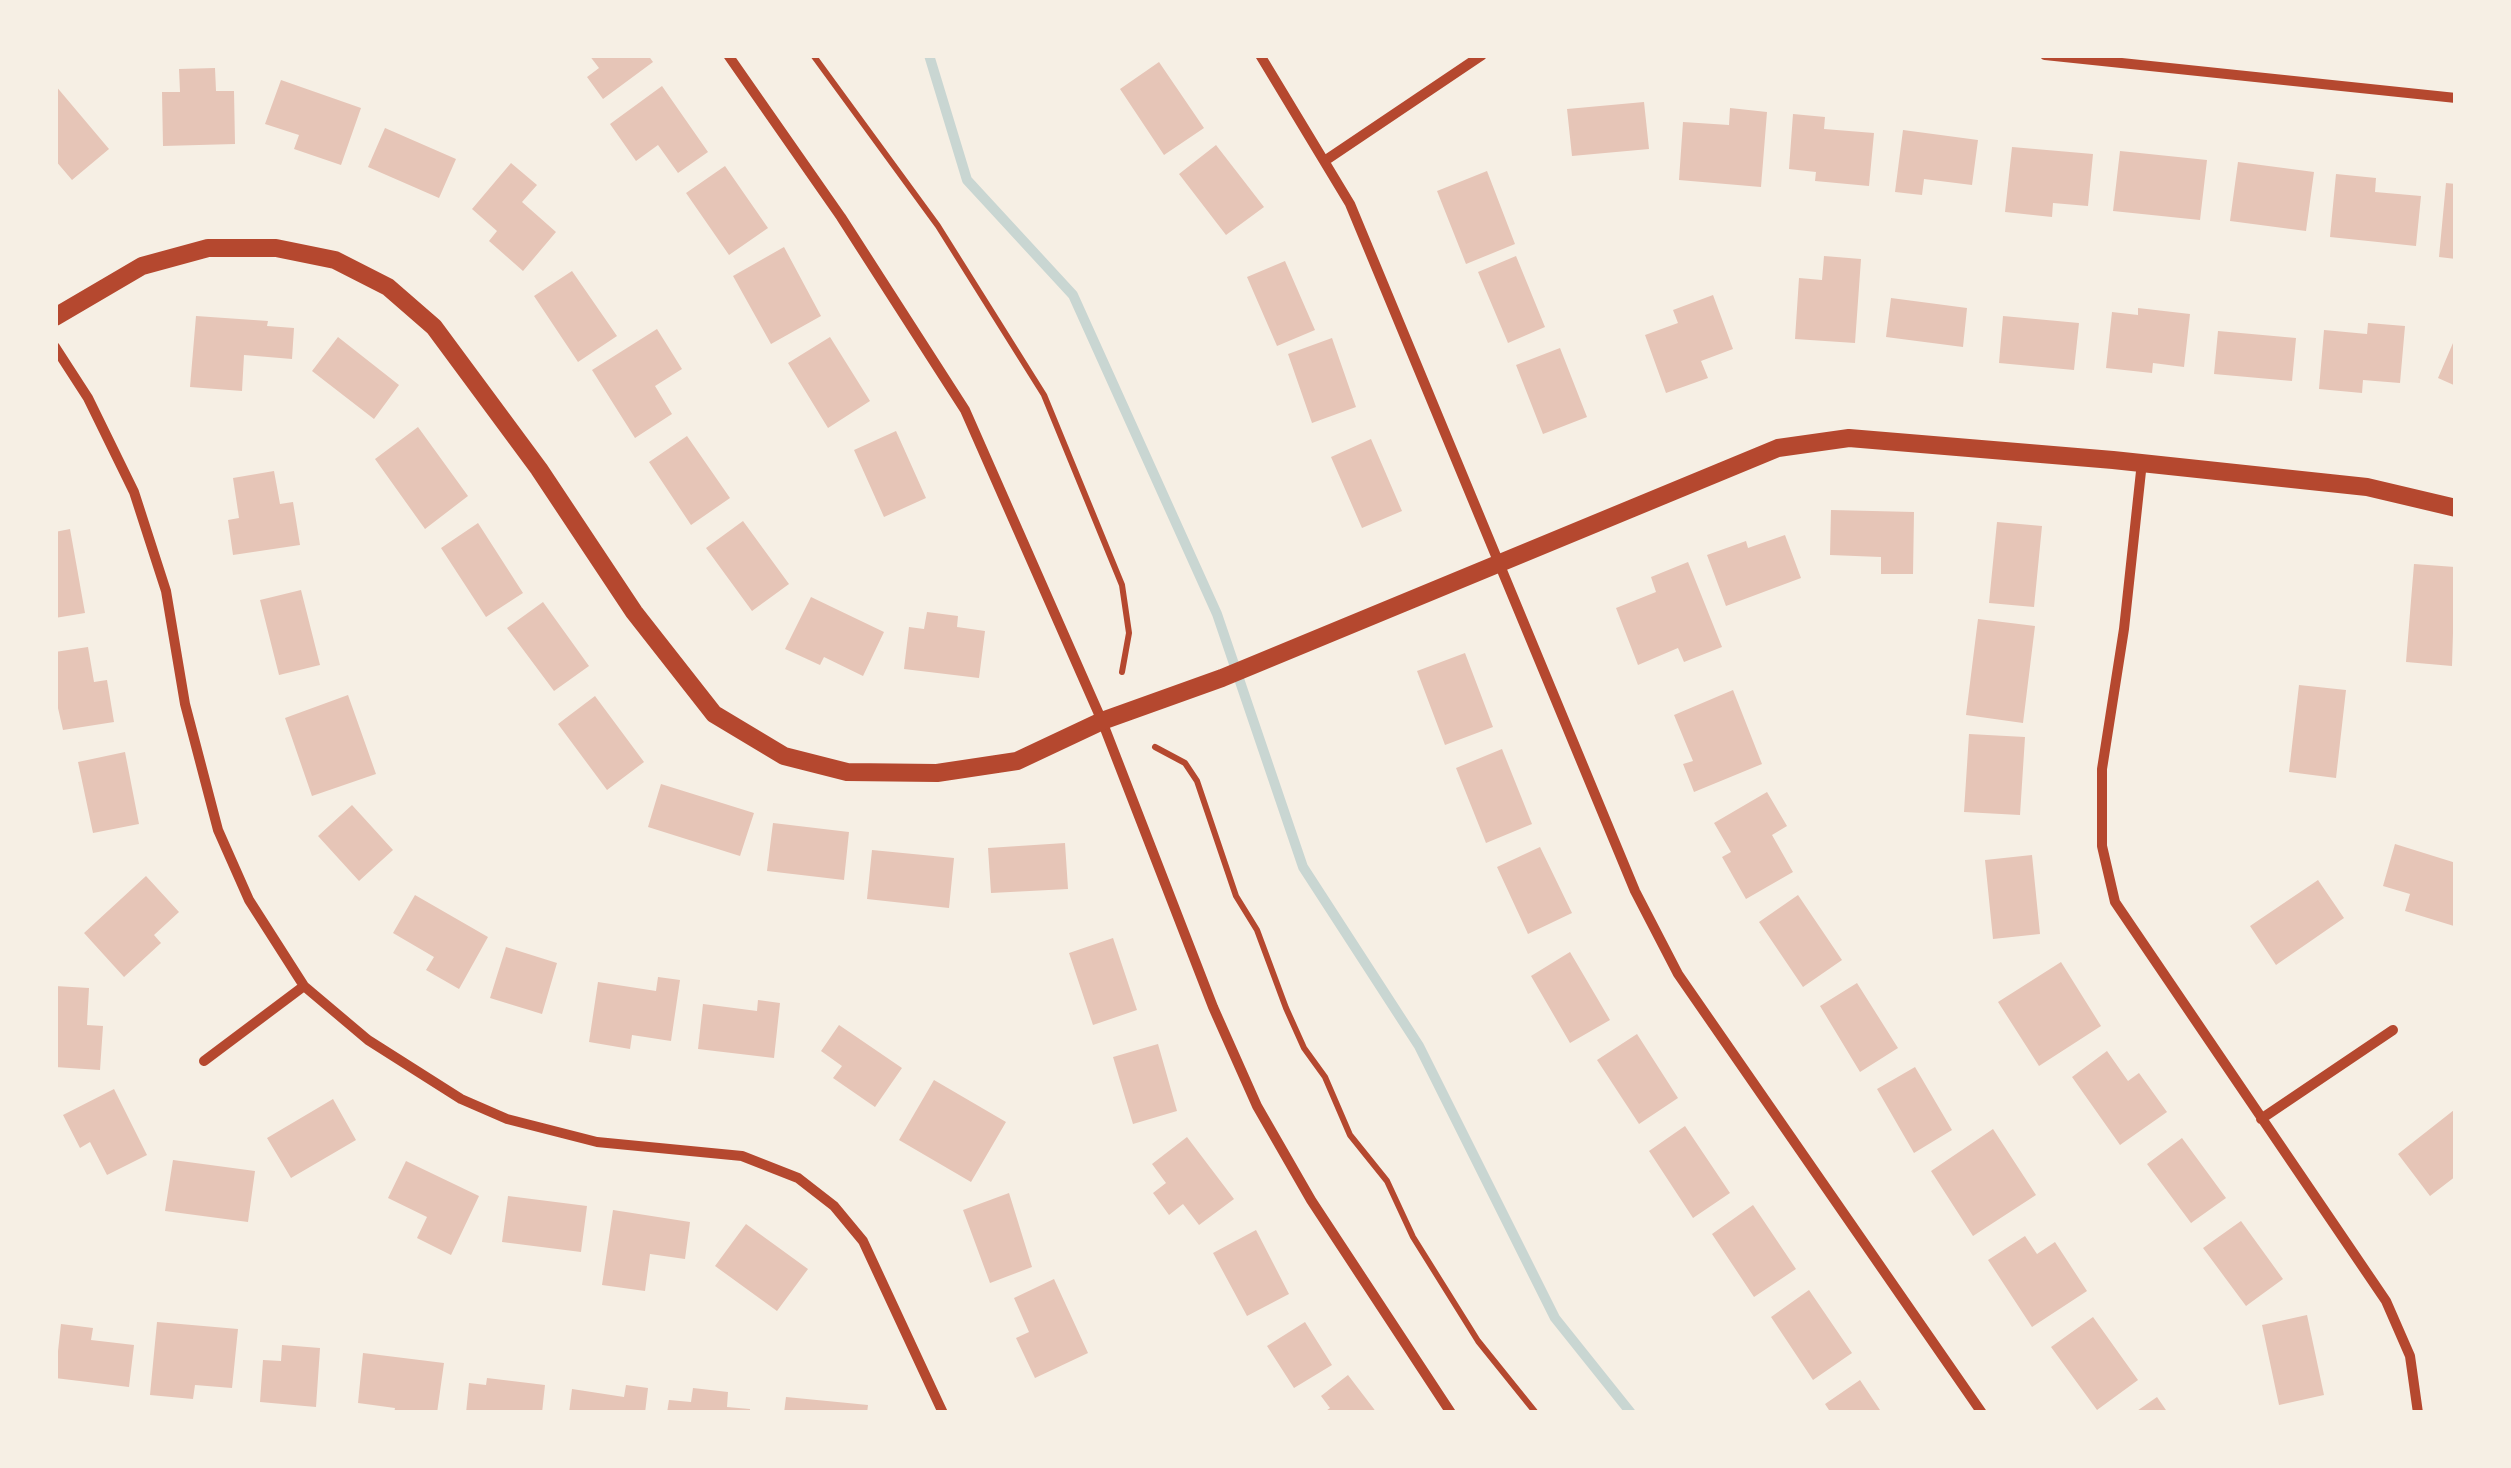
<!DOCTYPE html>
<html>
<head>
<meta charset="utf-8">
<style>
  body { margin:0 }
  #map { position:relative; width:2511px; height:1468px; overflow:hidden; background:#f6efe4; font-family:"Varela Round",sans-serif }
  canvas { display:block }
  .frame { position:absolute; inset:0; border:58px solid #f6efe4; pointer-events:none }
</style>
</head>
<body>
<div id="map">
<canvas width="2511" height="1468"></canvas>
<div class="frame"></div>
</div>
<script>
const g = document.querySelector('canvas').getContext('2d');
g.lineJoin = 'round';
const shape = rows => new Path2D(rows.map(r => 'M' + r).join(''));
function stroke(path, color, width, dash) { g.strokeStyle = color; g.lineWidth = width; g.lineCap = dash ? 'butt' : 'round'; g.setLineDash(dash || []); g.stroke(path); }
function fill(path, color) { g.fillStyle = color; g.fill(path, 'evenodd'); }
stroke(shape([
  [929,55,967,180,1073,295,1217,614,1303,867,1419,1046,1555,1318,1631,1413]
]), '#c9d6d2', 10);
fill(shape([
  [589,55,648,55,653,62,603,99,587,77,599,68],
  [1159,62,1204,128,1164,155,1120,89],
  [215,68,216,91,234,91,235,144,163,146,162,92,180,92,179,69],
  [281,80,361,108,341,165,294,149,299,135,265,124],
  [55,85,109,149,72,180,55,160],
  [662,86,708,152,678,173,658,145,636,161,610,124],
  [1644,102,1649,149,1572,156,1567,109],
  [1730,108,1767,112,1761,187,1679,180,1683,122,1729,125],
  [1793,114,1825,117,1824,129,1874,133,1869,186,1815,181,1816,172,1789,169],
  [385,128,456,159,439,198,368,167],
  [1903,130,1978,140,1972,185,1924,179,1922,195,1895,192],
  [1216,145,1264,207,1226,235,1179,174],
  [2012,147,2093,154,2088,206,2053,203,2052,217,2005,212],
  [2120,151,2207,160,2200,220,2113,211],
  [2238,162,2314,172,2306,231,2230,221],
  [511,163,537,185,522,202,556,232,523,271,489,241,497,231,472,209],
  [725,166,768,228,729,255,686,193],
  [1487,171,1515,244,1466,264,1437,191],
  [2336,174,2376,178,2375,192,2421,196,2416,246,2330,237],
  [2446,183,2456,184,2456,259,2439,257],
  [784,247,821,316,771,344,733,276],
  [1516,256,1545,327,1508,343,1478,272],
  [1824,256,1861,259,1855,343,1795,339,1799,278,1822,280],
  [1285,261,1315,330,1277,346,1247,277],
  [572,271,617,336,578,362,534,296],
  [1713,295,1733,349,1701,361,1708,378,1666,393,1645,335,1678,323,1673,310],
  [1891,298,1967,308,1963,347,1886,337],
  [2138,308,2190,314,2184,367,2153,363,2152,373,2106,368,2112,312,2138,315],
  [196,316,268,321,267,326,294,328,292,359,244,355,242,391,190,387],
  [2003,316,2079,323,2074,370,1999,363],
  [2368,323,2405,326,2400,383,2363,380,2362,393,2319,389,2324,330,2367,334],
  [657,329,682,369,655,386,672,414,635,438,592,370],
  [2218,331,2296,338,2292,381,2214,374],
  [2456,336,2456,386,2438,378],
  [338,337,399,385,374,419,312,371],
  [830,337,870,401,828,428,788,363],
  [1332,338,1356,407,1312,423,1288,354],
  [1560,348,1587,417,1543,434,1516,365],
  [418,427,468,496,425,529,375,459],
  [896,431,926,498,884,517,854,450],
  [687,436,730,498,691,525,649,462],
  [1371,439,1402,511,1362,528,1331,457],
  [274,471,280,504,293,502,300,545,233,555,228,520,239,518,233,478],
  [1831,510,1914,512,1913,574,1881,574,1881,557,1830,555],
  [743,521,789,584,752,611,706,548],
  [1997,522,2042,526,2034,607,1989,603],
  [478,523,523,593,486,617,441,548],
  [70,529,85,613,55,618,55,532],
  [1785,535,1801,578,1726,606,1707,555,1746,541,1748,548],
  [1688,562,1722,647,1684,662,1678,648,1638,665,1616,608,1656,592,1651,577],
  [2414,564,2455,567,2452,666,2406,662],
  [301,590,320,665,279,675,260,600],
  [811,597,884,632,863,676,824,657,820,665,785,649],
  [543,602,589,666,554,691,507,628],
  [927,612,958,616,957,627,985,631,979,678,904,669,909,627,924,629],
  [1978,619,2035,626,2023,723,1966,715],
  [88,647,94,682,107,680,114,722,63,730,55,695,55,652],
  [1465,653,1493,727,1445,745,1417,671],
  [2299,685,2346,690,2336,778,2289,772],
  [1733,690,1762,764,1694,792,1683,764,1693,761,1674,715],
  [348,695,376,774,312,796,285,718],
  [595,696,644,762,607,790,558,724],
  [1969,734,2025,737,2020,815,1964,812],
  [1502,749,1532,824,1486,843,1456,768],
  [125,752,139,824,93,833,78,762],
  [661,784,754,813,740,856,648,827],
  [1767,792,1787,826,1772,835,1793,872,1746,899,1722,857,1731,852,1714,823],
  [352,805,393,850,359,881,318,836],
  [773,823,849,832,844,880,767,871],
  [1065,843,1068,889,991,893,988,848],
  [2395,844,2456,863,2454,926,2405,911,2410,894,2383,886],
  [1540,847,1572,913,1528,934,1497,867],
  [872,850,954,858,949,908,867,899],
  [2032,855,2040,934,1993,939,1985,860],
  [146,876,179,912,154,935,161,943,124,977,84,933],
  [2318,880,2344,918,2276,965,2250,926],
  [415,895,488,937,459,989,426,970,434,957,393,933],
  [1798,895,1842,960,1803,987,1759,922],
  [1113,938,1137,1010,1093,1025,1069,953],
  [506,947,557,963,542,1014,490,998],
  [1570,952,1610,1020,1570,1043,1531,976],
  [2061,962,2101,1026,2039,1066,1998,1002],
  [658,977,680,980,671,1041,632,1035,630,1049,589,1042,598,982,656,991],
  [1857,983,1898,1048,1860,1072,1820,1006],
  [55,986,89,988,87,1025,103,1026,100,1070,55,1067],
  [758,1000,780,1003,774,1058,698,1049,703,1004,757,1011],
  [839,1025,902,1068,875,1107,833,1078,842,1066,821,1051],
  [1637,1034,1678,1098,1639,1124,1597,1060],
  [1158,1044,1177,1111,1133,1124,1113,1057],
  [2107,1051,2128,1081,2139,1073,2167,1112,2120,1145,2072,1077],
  [1915,1067,1952,1130,1914,1153,1877,1089],
  [934,1080,1006,1122,971,1182,899,1140],
  [114,1089,147,1155,107,1175,90,1142,80,1148,63,1115],
  [333,1099,356,1140,291,1178,267,1138],
  [2454,1110,2456,1176,2430,1196,2398,1154],
  [1685,1126,1730,1193,1693,1218,1649,1151],
  [1993,1129,2036,1195,1973,1236,1931,1171],
  [1187,1137,1234,1199,1199,1225,1183,1204,1169,1215,1153,1193,1166,1183,1152,1164],
  [2182,1138,2226,1198,2191,1223,2147,1164],
  [173,1160,255,1171,248,1222,165,1211],
  [406,1161,479,1196,451,1255,417,1238,427,1217,388,1198],
  [1009,1193,1032,1267,990,1283,963,1210],
  [508,1196,587,1206,581,1252,502,1242],
  [1753,1205,1796,1269,1754,1297,1712,1234],
  [613,1210,690,1222,685,1259,650,1254,645,1291,602,1285],
  [2241,1221,2283,1279,2246,1306,2203,1248],
  [746,1224,808,1269,777,1311,715,1266],
  [1256,1230,1289,1294,1247,1316,1213,1253],
  [2025,1236,2037,1254,2055,1242,2087,1291,2032,1327,1988,1260],
  [1054,1279,1088,1353,1035,1378,1016,1338,1029,1332,1014,1298],
  [1809,1290,1852,1353,1813,1380,1771,1317],
  [2307,1315,2324,1395,2279,1405,2262,1325],
  [2093,1317,2138,1380,2097,1410,2051,1347],
  [157,1322,238,1329,232,1388,195,1385,193,1399,150,1395],
  [1305,1322,1332,1365,1294,1388,1267,1346],
  [61,1324,93,1328,91,1340,134,1345,129,1387,55,1378],
  [282,1345,320,1348,316,1407,260,1402,263,1360,281,1361],
  [363,1353,444,1363,437,1413,394,1413,395,1408,358,1403],
  [1348,1375,1377,1413,1323,1413,1330,1408,1321,1396],
  [487,1378,545,1385,542,1413,466,1413,469,1383,486,1385],
  [1860,1380,1882,1413,1831,1413,1825,1404],
  [626,1385,648,1388,645,1413,569,1413,572,1389,624,1397],
  [693,1388,728,1392,727,1407,750,1409,750,1413,667,1413,669,1400,691,1402],
  [786,1397,868,1405,867,1413,784,1413],
  [2157,1397,2168,1413,2134,1413]
]), '#e6c5b7');
stroke(shape([
  [813,55,938,226,1044,395,1122,585,1129,633,1122,672],
  [1155,747,1185,763,1197,781,1236,896,1257,930,1286,1008,1304,1048,1325,1077,1350,1135,1387,1181,1413,1237,1478,1341,1536,1413]
]), '#b5482f', 6);
stroke(shape([
  [728,55,841,217,965,410,1102,721,1213,1007,1257,1106,1311,1200,1451,1413],
  [1260,55,1350,204,1635,891,1678,974,1982,1413],
  [2045,55,2456,98],
  [1326,160,1482,55],
  [55,347,88,398,134,492,166,591,185,704,218,830,249,900,304,986,368,1040,461,1099,507,1119,597,1142,742,1156,798,1178,834,1206,863,1241,943,1413],
  [2142,462,2124,629,2102,769,2102,846,2115,902,2386,1301,2410,1356,2418,1413],
  [204,1061,304,986],
  [2261,1119,2393,1030]
]), '#b5482f', 10);
stroke(shape([
  [55,317,142,266,208,248,276,248,335,260,388,287,434,327,539,469,634,612,714,714,784,756,847,772,937,773,1017,761,1102,721,1222,678,1778,448,1849,438,2113,460,2367,487,2456,508]
]), '#b5482f', 18);
</script>
</body>
</html>
